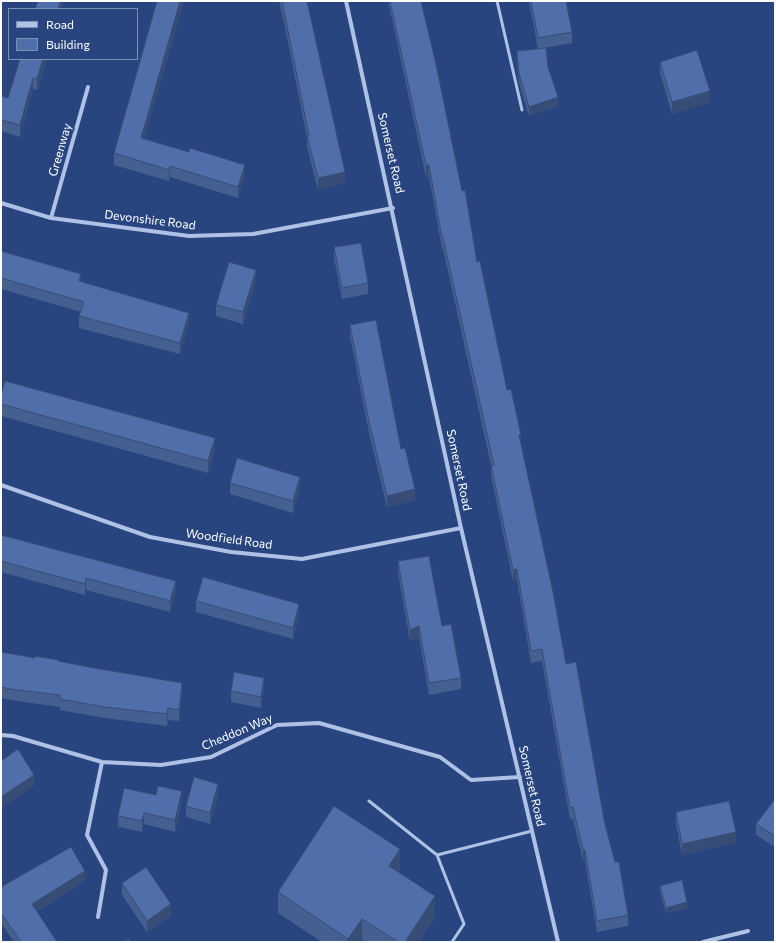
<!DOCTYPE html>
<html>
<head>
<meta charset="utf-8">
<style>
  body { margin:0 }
  #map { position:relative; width:776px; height:943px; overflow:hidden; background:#284580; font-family:Commissioner,sans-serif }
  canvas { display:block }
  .frame { position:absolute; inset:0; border:2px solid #fff; pointer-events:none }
  .legend { position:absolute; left:8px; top:8px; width:130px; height:52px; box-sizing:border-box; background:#284580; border:1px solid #7e8fb3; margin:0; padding:5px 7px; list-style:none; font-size:12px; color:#fff }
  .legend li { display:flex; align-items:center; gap:8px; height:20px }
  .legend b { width:20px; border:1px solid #7e8fb3 }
</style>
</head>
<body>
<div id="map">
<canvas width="776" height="943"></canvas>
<div class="frame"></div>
<ul class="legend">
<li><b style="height:5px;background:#afc2e6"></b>Road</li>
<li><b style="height:11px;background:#506ea9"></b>Building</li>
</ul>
</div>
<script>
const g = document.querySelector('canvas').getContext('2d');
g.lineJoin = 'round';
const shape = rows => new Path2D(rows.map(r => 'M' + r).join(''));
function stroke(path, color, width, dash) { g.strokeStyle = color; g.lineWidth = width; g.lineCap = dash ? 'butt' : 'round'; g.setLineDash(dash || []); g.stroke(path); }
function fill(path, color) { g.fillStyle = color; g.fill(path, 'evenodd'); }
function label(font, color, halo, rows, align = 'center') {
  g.font = font + ' Commissioner,sans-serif'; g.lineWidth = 4; g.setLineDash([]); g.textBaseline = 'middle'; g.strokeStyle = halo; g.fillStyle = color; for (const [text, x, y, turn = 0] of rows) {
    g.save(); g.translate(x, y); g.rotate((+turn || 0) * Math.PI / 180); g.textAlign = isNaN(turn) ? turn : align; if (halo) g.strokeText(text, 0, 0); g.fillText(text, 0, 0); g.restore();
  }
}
stroke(shape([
  [497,1,522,110],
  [369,801,437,855,532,831],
  [437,855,464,924,452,942]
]), '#afc2e6', 3);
stroke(shape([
  [346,1,461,528,558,942],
  [1,203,51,218,189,236,253,234,393,208],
  [51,218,88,87],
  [1,485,150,537,231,552,302,559,461,528],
  [1,735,13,736,102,762,161,765,211,757,277,725,319,723,440,757,471,780,520,777],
  [98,917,106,870,87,835,102,762],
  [703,942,748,931]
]), '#afc2e6', 4);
fill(shape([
  [157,1,184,1,144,138,245,176,238,198,170,177,169,181,114,165,114,153],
  [279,1,307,1,345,183,318,190,307,147,307,138,285,27],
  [389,1,421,1,477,262,507,390,521,444,566,664,628,915,628,926,597,932,585,861,583,861,573,819,570,819,542,661,531,663,517,580,513,581,491,476,491,465,443,249,442,249,429,176,426,177,389,5],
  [529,1,566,1,572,32,572,43,539,49,548,67,558,106,529,116,519,83,517,60,517,51,538,49],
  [20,59,47,59,37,90,33,89,20,137,1,131,1,96,8,98],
  [660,62,710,102,672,114,660,73],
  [334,247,368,283,368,294,342,299,334,258],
  [1,251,189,324,180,354,79,328,79,316,81,312,1,289],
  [256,281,243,324,216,316,216,305],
  [350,325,401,449,415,500,387,507,369,433,350,336],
  [1,395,215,450,208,473,1,416],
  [230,483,300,488,293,513,230,494],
  [1,535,176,592,170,612,86,590,85,595,1,572],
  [398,561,442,626,461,678,461,689,429,695,419,637,410,641,398,573],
  [196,601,299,615,293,639,196,612],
  [1,652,35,658,58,661,182,694,179,721,168,720,167,726,105,718,60,710,60,707,10,700,1,698],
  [264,689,261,708,231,702,231,691],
  [156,795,182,803,175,832,144,824,142,832,118,827,118,816],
  [218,796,210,824,186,817,186,806],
  [775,799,775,847,756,835,756,824],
  [676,812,736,843,682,855,676,824],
  [400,870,399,872,435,917,419,942,366,942,362,939,360,942,322,942,278,913,278,892],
  [85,881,37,911,57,942,14,942,1,923,1,887],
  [122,883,171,916,147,932,122,895],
  [660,886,687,908,666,913,660,892]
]), '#455f91');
fill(shape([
  [61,1,64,1,62,9,58,9],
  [180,1,184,1,141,149,141,138],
  [43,59,47,59,37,90,37,79],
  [33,78,33,89,20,137,20,125],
  [710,91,710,102,672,114,672,102],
  [558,97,558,106,529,116,529,107],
  [245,165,245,176,238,198,238,187],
  [426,165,429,165,429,176,426,177],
  [170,166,170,177,169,181,169,170],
  [345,172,345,183,318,190,318,178],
  [256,270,256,281,243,324,243,312],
  [81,274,81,285,79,281],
  [189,313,189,324,180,354,180,343],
  [519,435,521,435,521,446],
  [215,438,215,450,208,473,208,461],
  [300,477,300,488,293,513,293,501],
  [415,489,415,500,387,507,387,496],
  [517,569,517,580,513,581,513,570],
  [86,578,86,590,85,595,85,584],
  [176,581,176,592,170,612,170,601],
  [299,604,299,615,293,639,293,628],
  [419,626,419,637,410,641,410,630],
  [264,678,264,689,261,708,261,697],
  [182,683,182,694,179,721,179,710],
  [168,708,168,720,167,726,167,714],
  [34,775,34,786,1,808,1,797],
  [218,784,218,796,210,824,210,813],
  [182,791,182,803,175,832,175,820],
  [144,813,144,824,142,832,142,821],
  [736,832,736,843,682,855,682,844],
  [400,849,400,870,389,887,389,866],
  [583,850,585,850,585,861,583,861],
  [85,871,85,881,32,914,32,904],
  [435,896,435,917,419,942,405,942],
  [687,902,687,908,666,913,666,908],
  [171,904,171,916,147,932,147,921],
  [362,919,362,939,360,942,348,942,348,939]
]), '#384d76');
const building = shape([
  [38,1,61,1,58,9,35,9,38,1],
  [157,1,180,1,141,138,189,152,190,148,245,165,238,187,170,166,169,170,114,153,157,1],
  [282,1,307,1,345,172,318,178,307,136,309,136,282,1],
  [390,1,421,1,436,64,462,191,465,190,477,262,480,261,507,390,511,389,521,435,519,435,553,592,566,664,576,662,605,825,615,862,619,862,628,915,597,921,585,850,583,850,573,807,570,808,542,649,531,651,517,569,513,570,491,465,494,465,443,238,442,238,429,165,426,165,390,1],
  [531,1,566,1,572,32,538,38,531,1],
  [546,48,548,67,558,97,529,107,519,74,517,51,546,48],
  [697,50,710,91,672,102,660,62,697,50],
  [20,59,43,59,37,79,33,78,20,125,1,120,1,96,8,98,20,59],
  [361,243,368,283,342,288,334,247,361,243],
  [1,251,81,274,79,281,189,313,180,343,79,316,84,302,1,278,1,251],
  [229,262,256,270,243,312,216,305,229,262],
  [376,320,401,449,405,448,415,489,387,496,369,422,350,325,376,320],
  [5,381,215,438,208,461,1,404,1,395,5,381],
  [237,458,300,477,293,501,230,483,237,458],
  [1,535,176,581,170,601,86,578,85,584,1,561,1,535],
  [429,556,442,626,451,624,461,678,429,683,419,626,410,630,398,561,429,556],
  [203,577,299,604,293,628,196,601,203,577],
  [1,652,35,658,35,656,58,660,58,661,89,667,182,683,179,710,168,708,167,714,105,707,60,699,60,695,10,689,1,687,1,652],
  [234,672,264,678,261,697,231,691,234,672],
  [18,749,34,775,1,797,1,761,18,749],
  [194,777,218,784,210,813,186,806,194,777],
  [158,786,182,791,175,820,144,813,142,821,118,816,124,788,156,795,158,786],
  [775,799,775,836,756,824,775,799],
  [729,801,736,832,682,844,676,812,729,801],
  [334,806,400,849,389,866,435,896,405,942,398,942,362,919,348,939,278,892,334,806],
  [71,847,85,871,32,904,57,942,21,942,1,913,1,887,71,847],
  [146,867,171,904,147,921,122,883,146,867],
  [682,880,687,902,666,908,660,886,682,880],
  [129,939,130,942,124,942,129,939]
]);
fill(building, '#506ea9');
stroke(building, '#384d76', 1);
label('12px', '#fff', '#284580', [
  ["Greenway",60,150,-74],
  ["Somerset Road",391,153,77],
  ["Devonshire Road",150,220,7],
  ["Somerset Road",459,470,78],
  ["Woodfield Road",229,539,8],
  ["Cheddon Way",237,732,-23],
  ["Somerset Road",532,786,77]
]);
</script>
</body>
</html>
